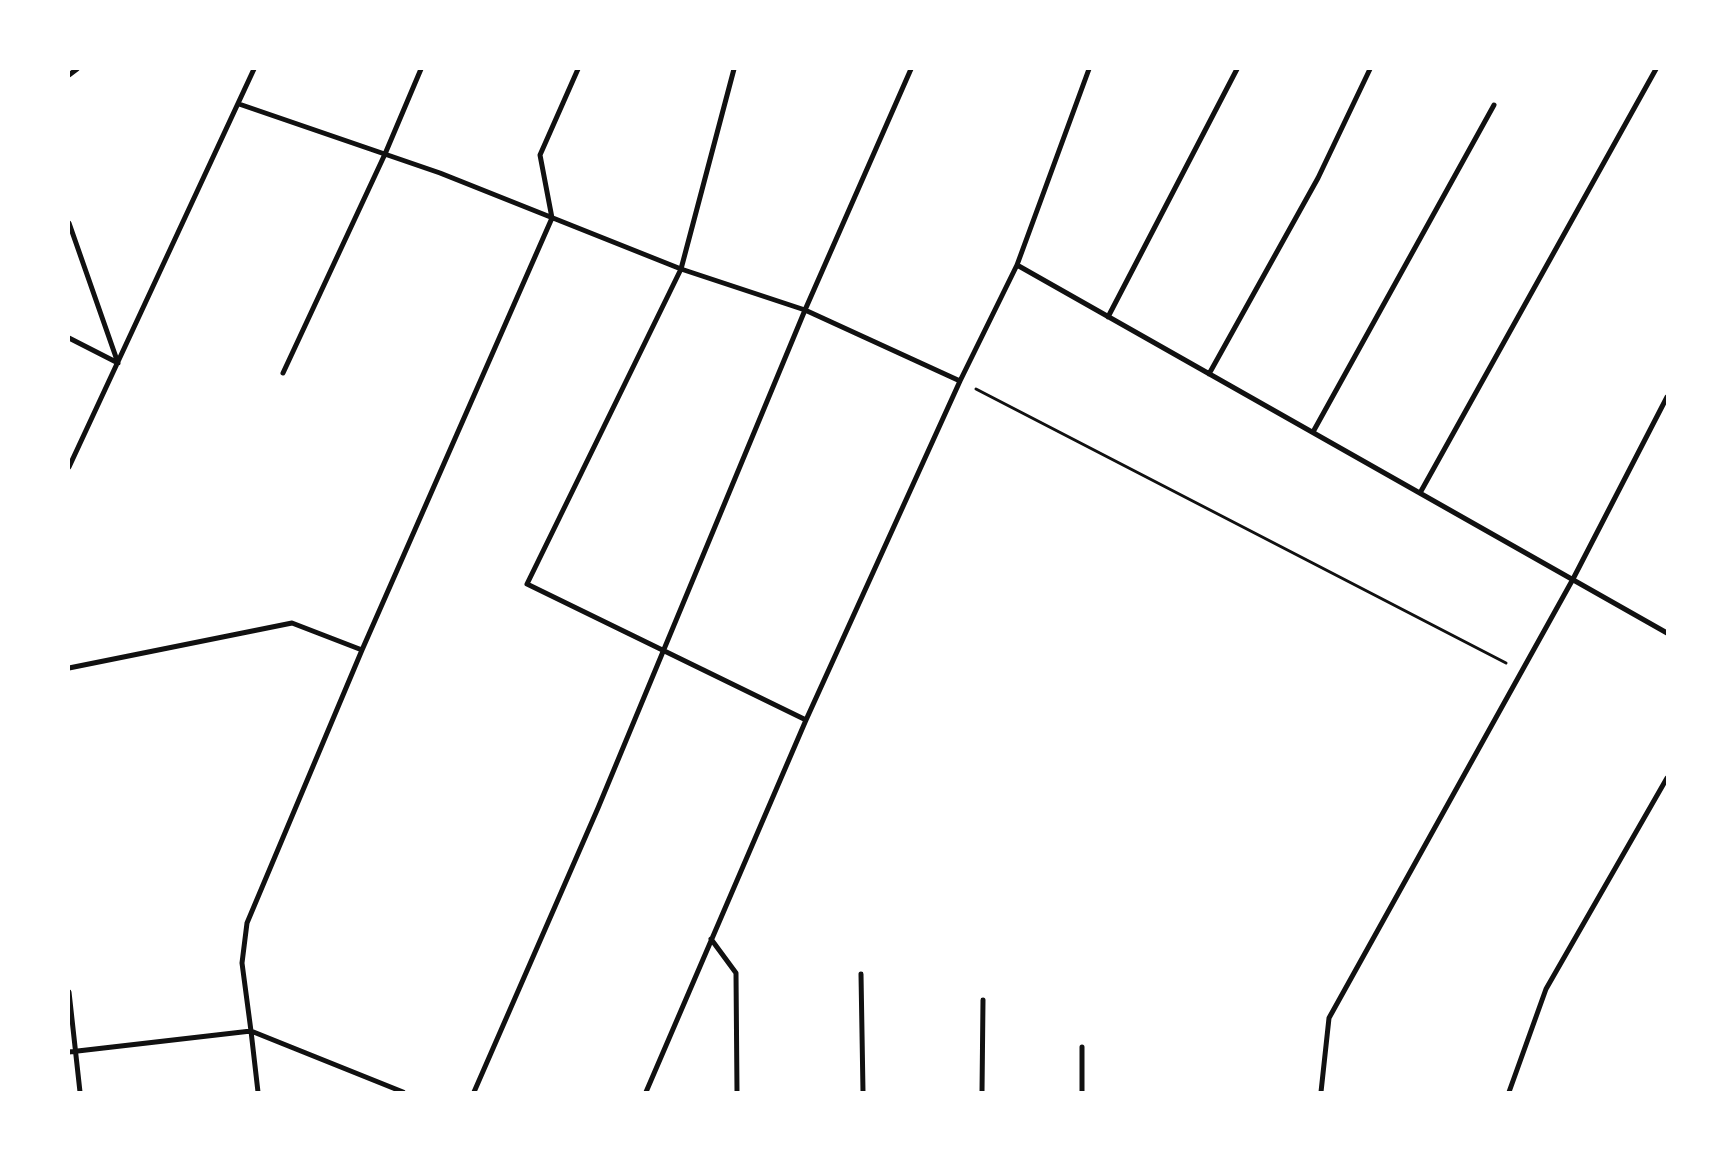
<!DOCTYPE html>
<html>
<head>
<meta charset="utf-8">
<style>
  body { margin:0 }
  #map { position:relative; width:1736px; height:1161px; overflow:hidden; background:#fff; font-family:Poppins,sans-serif }
  canvas { display:block }
  .frame { position:absolute; inset:0; border:70px solid #fff; pointer-events:none }
</style>
</head>
<body>
<div id="map">
<canvas width="1736" height="1161"></canvas>
<div class="frame"></div>
</div>
<script>
const g = document.querySelector('canvas').getContext('2d');
g.lineJoin = 'round';
const shape = rows => new Path2D(rows.map(r => 'M' + r).join(''));
function stroke(path, color, width, dash) { g.strokeStyle = color; g.lineWidth = width; g.lineCap = dash ? 'butt' : 'round'; g.setLineDash(dash || []); g.stroke(path); }
stroke(shape([
  [976,389,1506,663]
]), '#111', 3);
stroke(shape([
  [734,69,681,269,527,584,806,720],
  [69,75,77,69],
  [239,104,440,173,681,269,805,310,960,381],
  [69,223,118,363],
  [1017,265,1667,633],
  [1108,317,1237,69],
  [69,338,118,363],
  [283,373,385,154,421,69],
  [1209,374,1318,178,1370,69],
  [1313,432,1494,105],
  [69,467,254,69],
  [1420,493,1656,69],
  [69,668,292,623,362,650],
  [711,939,736,973,737,1092],
  [861,974,863,1092],
  [69,992,80,1092],
  [69,1052,251,1031,258,1092],
  [403,1092,251,1031,242,963,247,923,362,650,552,218,540,155,578,69],
  [474,1092,598,808,805,310,911,69],
  [646,1092,806,720,960,381,1017,265,1089,69],
  [982,1092,983,1000],
  [1082,1092,1082,1047],
  [1321,1092,1329,1018,1573,579,1667,397],
  [1509,1092,1546,989,1667,778]
]), '#111', 5);
</script>
</body>
</html>
